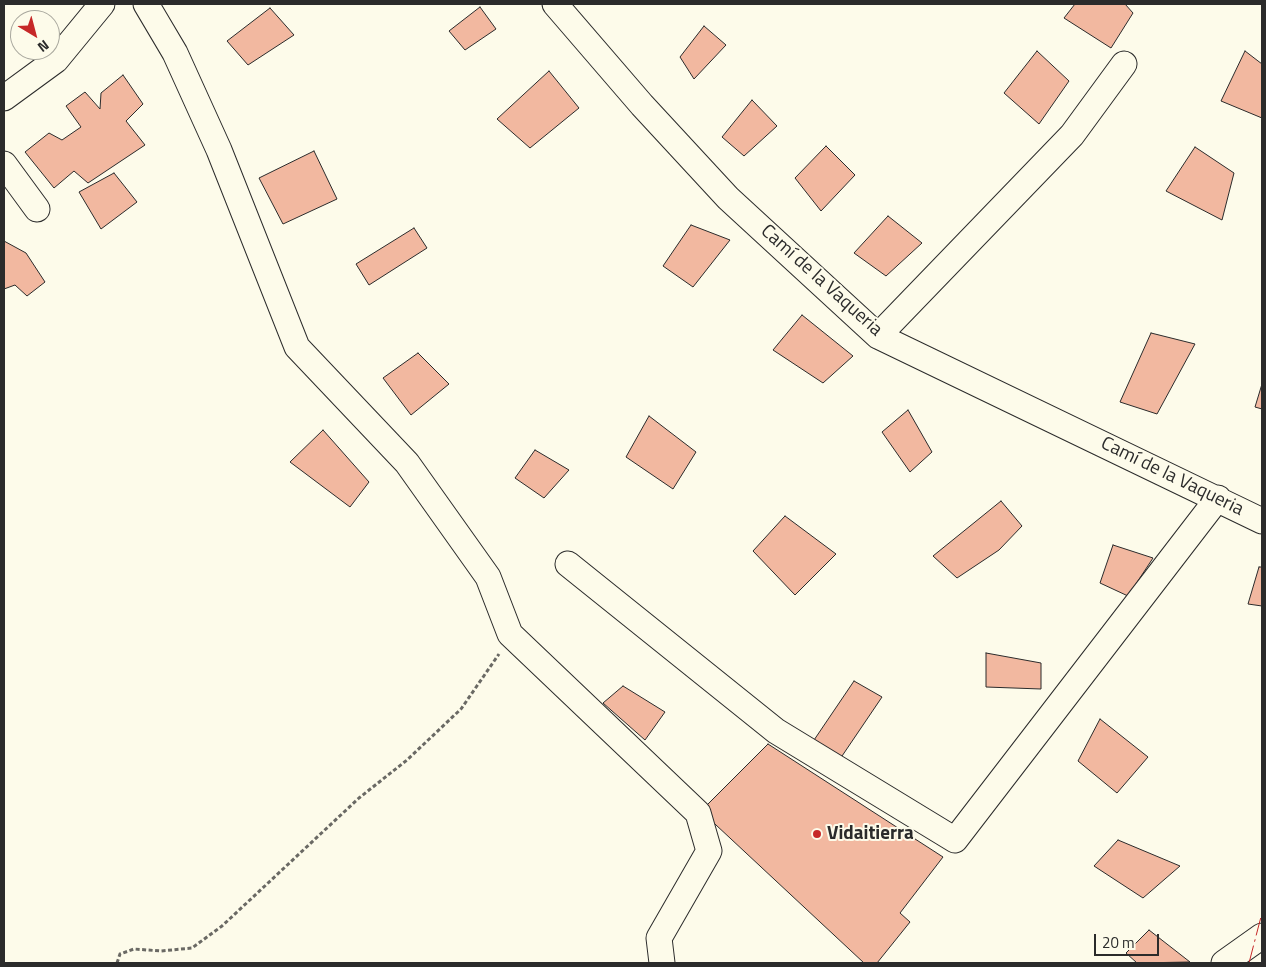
<!DOCTYPE html>
<html>
<head>
<meta charset="utf-8">
<style>
  body { margin:0 }
  #map { position:relative; width:1266px; height:967px; overflow:hidden; background:#fdfbea; font-family:"Titillium Web",sans-serif }
  canvas { display:block }
  .frame { position:absolute; inset:0; border:5px solid #2b2b2b; pointer-events:none }
  .north { position:absolute; left:10px; top:10px; width:50px; height:50px; box-sizing:border-box; background:#fdfbea; border:1px solid #a9a89e; border-radius:50%; rotate:143deg; font-size:14px; font-weight:700; line-height:20px; text-align:center; color:#2b2b2b }
  .north::after { content:''; display:block; margin:auto; width:18px; height:22px; background:#c62828; clip-path:polygon(50% 0,100% 100%,50% 72%,0 100%) }
  .scale { position:absolute; left:1094px; top:934px; width:65px; height:22px; box-sizing:border-box; border:2px solid #2b2b2b; border-top:0; padding-left:6px; font-size:15px; line-height:18px; white-space:nowrap; color:#2b2b2b; -webkit-text-stroke:4px #fdfbea; paint-order:stroke }
</style>
</head>
<body>
<div id="map">
<canvas width="1266" height="967"></canvas>
<div class="frame"></div>
<div class="north">N</div>
<div class="scale">20 m</div>
</div>
<script>
const g = document.querySelector('canvas').getContext('2d');
g.lineJoin = 'round';
function fill(path, color) { g.fillStyle = color; g.fill(path, 'evenodd'); }
const shape = rows => new Path2D(rows.map(r => 'M' + r).join(''));
function stroke(path, color, width, dash) { g.strokeStyle = color; g.lineWidth = width; g.lineCap = dash ? 'butt' : 'round'; g.setLineDash(dash || []); g.stroke(path); }
function label(font, color, halo, rows, align = 'center') {
  g.font = font + ' "Titillium Web",sans-serif'; g.lineWidth = 4; g.setLineDash([]); g.textBaseline = 'middle'; g.strokeStyle = halo; g.fillStyle = color; for (const [text, x, y, turn = 0] of rows) {
    g.save(); g.translate(x, y); g.rotate((+turn || 0) * Math.PI / 180); g.textAlign = isNaN(turn) ? turn : align; if (halo) g.strokeText(text, 0, 0); g.fillText(text, 0, 0); g.restore();
  }
}
const building = shape([
  [1075,4,1125,4,1133,13,1111,48,1064,18,1075,4],
  [480,7,496,29,465,50,449,31,480,7],
  [270,8,294,35,248,65,227,41,270,8],
  [704,26,726,45,694,79,680,57,704,26],
  [1037,51,1069,81,1039,124,1004,93,1037,51],
  [1245,51,1262,64,1262,118,1221,101,1245,51],
  [549,71,579,108,530,148,497,119,549,71],
  [123,75,143,104,126,121,145,145,88,183,74,171,54,188,25,152,49,133,62,140,81,127,66,106,85,92,100,109,101,93,123,75],
  [752,100,777,126,744,156,722,137,752,100],
  [826,146,855,175,821,211,795,178,826,146],
  [1195,147,1234,173,1222,220,1166,191,1195,147],
  [314,151,337,199,283,224,259,178,314,151],
  [114,173,137,202,101,229,79,192,114,173],
  [888,216,922,243,886,276,854,253,888,216],
  [691,225,730,240,693,287,663,266,691,225],
  [414,228,427,248,369,285,356,264,414,228],
  [4,241,26,253,45,282,27,296,15,285,4,289,4,241],
  [802,315,853,356,823,383,773,350,802,315],
  [1151,333,1195,344,1157,414,1120,402,1151,333],
  [418,353,449,384,411,415,383,378,418,353],
  [1262,384,1262,409,1255,407,1262,384],
  [908,410,932,452,910,472,882,432,908,410],
  [649,416,696,452,673,489,626,457,649,416],
  [323,430,369,482,350,507,290,462,323,430],
  [535,450,569,470,544,498,515,478,535,450],
  [1001,501,1022,526,999,550,957,578,933,556,1001,501],
  [785,516,836,554,795,595,753,551,785,516],
  [1113,545,1153,558,1128,596,1100,583,1113,545],
  [1259,567,1262,567,1262,606,1248,604,1259,567],
  [986,653,1041,663,1041,689,986,687,986,653],
  [854,681,882,697,840,759,812,743,854,681],
  [623,686,665,712,645,740,603,703,623,686],
  [1100,719,1148,757,1117,793,1078,761,1100,719],
  [768,744,943,857,900,913,910,922,877,963,864,963,701,811,768,744],
  [1118,840,1180,866,1143,898,1094,866,1118,840],
  [1149,930,1190,962,1137,963,1126,953,1149,930]
]);
fill(building, '#f2b8a0');
stroke(building, '#2b2b2b', 1);
const minor = shape([
  [146,4,175,53,219,150,297,347,407,463,488,577,510,634,698,813,709,851,659,938,662,963],
  [555,4,642,105,728,198,878,336,1262,521],
  [4,98,56,60,102,4],
  [4,164,37,209],
  [878,336,1072,135,1124,64],
  [568,564,776,731,955,840,1218,498],
  [1224,963,1262,936]
]);
stroke(minor, '#2b2b2b', 27);
stroke(shape([
  [117,963,120,954,134,949,161,951,192,948,222,926,359,798,407,760,461,709,499,654]
]), '#6a6964', 3, [4, 2.5]);
stroke(minor, '#fdfbea', 25);
stroke(shape([
  [1249,963,1262,913]
]), '#c62828', 1, [18, 4, 2.5, 4]);
for (const [x, y, r, color] of [
  [817,834,5,"#c62828"]
]) { const dot = new Path2D(); dot.arc(x, y, r, 0, 2 * Math.PI); g.fillStyle = color; g.fill(dot); stroke(dot, '#fdfbea', 2); }
label('19px', '#2b2b2b', '#fdfbea', [
  ["Camí de la Vaqueria",821,281,42],
  ["Camí de la Vaqueria",1172,477,26]
]);
label('bold 19px', '#2b2b2b', '#fdfbea', [
  ["Vidaitierra",827,834]
], 'left');
</script>
</body>
</html>
